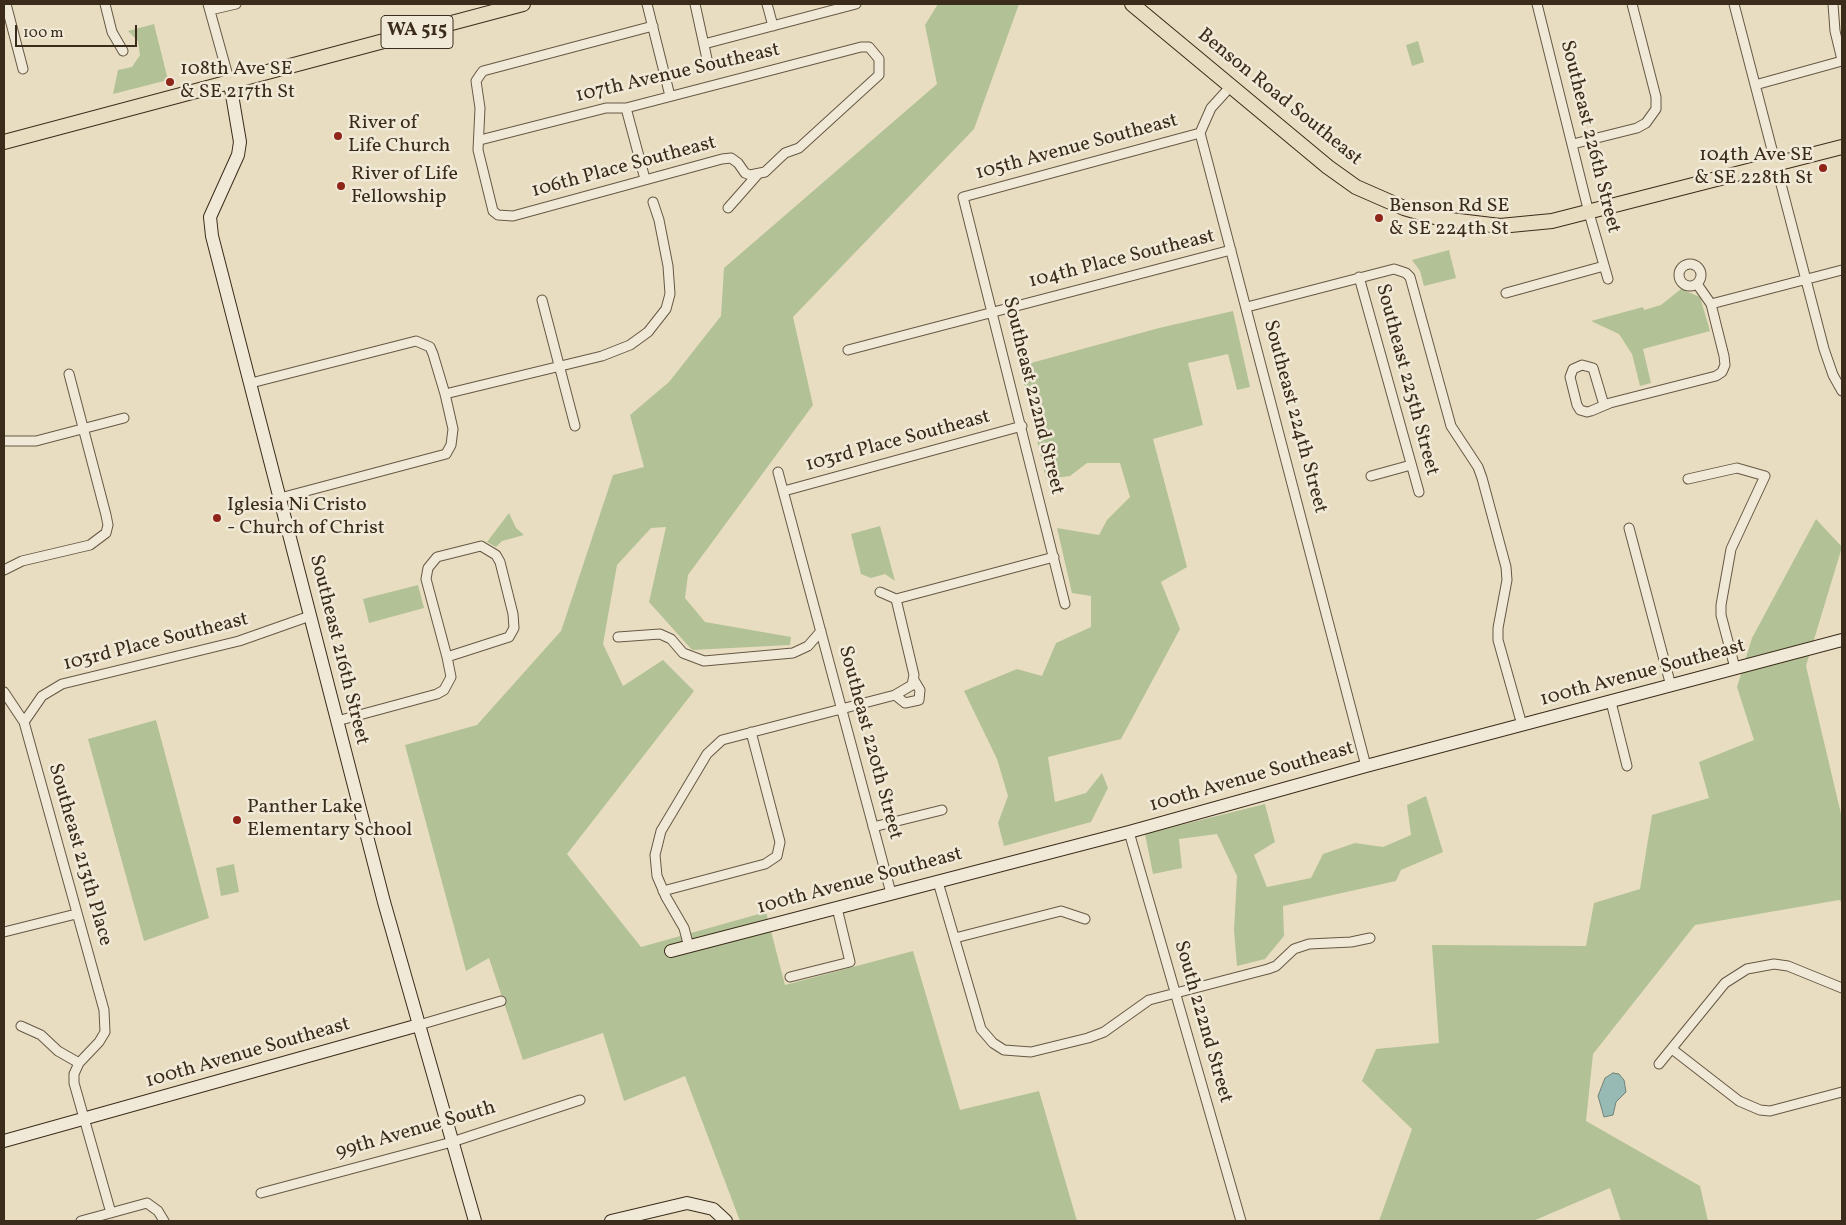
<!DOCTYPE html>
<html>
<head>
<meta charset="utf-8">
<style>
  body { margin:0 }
  #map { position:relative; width:1846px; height:1225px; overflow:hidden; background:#e9ddc1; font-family:Vollkorn,serif }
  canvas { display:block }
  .frame { position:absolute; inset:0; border:5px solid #3b2b1a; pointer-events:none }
  .scale { position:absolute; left:15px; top:25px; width:122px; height:22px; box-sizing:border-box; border:2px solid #3b2b1a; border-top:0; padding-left:6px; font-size:15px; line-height:18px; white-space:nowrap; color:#3b2b1a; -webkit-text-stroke:4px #f1e9d7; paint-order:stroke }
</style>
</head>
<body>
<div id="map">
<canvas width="1846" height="1225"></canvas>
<div class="frame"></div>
<div class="scale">100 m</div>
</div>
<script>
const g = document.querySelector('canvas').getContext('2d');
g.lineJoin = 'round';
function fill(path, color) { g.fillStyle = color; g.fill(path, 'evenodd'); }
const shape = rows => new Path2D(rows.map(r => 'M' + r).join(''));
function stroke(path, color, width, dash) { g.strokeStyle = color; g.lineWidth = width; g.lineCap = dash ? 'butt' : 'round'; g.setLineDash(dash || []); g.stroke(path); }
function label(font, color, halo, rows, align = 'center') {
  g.font = font + ' Vollkorn,serif'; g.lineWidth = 5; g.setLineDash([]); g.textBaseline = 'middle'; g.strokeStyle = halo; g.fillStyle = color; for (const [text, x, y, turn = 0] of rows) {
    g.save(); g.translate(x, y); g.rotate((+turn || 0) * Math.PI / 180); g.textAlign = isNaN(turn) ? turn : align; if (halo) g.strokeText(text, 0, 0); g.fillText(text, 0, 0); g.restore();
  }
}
fill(shape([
  [938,4,1019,4,974,129,793,317,813,405,688,575,685,598,705,622,791,637,790,645,692,650,649,602,666,527,651,528,617,565,603,644,623,686,663,660,694,691,567,854,641,947,766,912,785,985,913,951,960,1110,1039,1091,1077,1221,740,1221,685,1076,624,1101,603,1033,523,1060,489,958,466,971,405,745,477,725,561,631,613,475,644,467,630,415,669,382,721,316,724,268,937,84,925,25],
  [154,24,168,80,113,94,118,70,132,67,140,55,138,41,128,31],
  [1418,41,1424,62,1412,66,1406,45],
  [1449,250,1456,278,1424,286,1420,271,1412,260],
  [1681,289,1700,297,1710,331,1643,349,1651,383,1640,386,1632,354,1619,334,1591,321,1643,307,1644,310,1661,305],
  [1233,311,1250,387,1237,390,1228,354,1188,363,1203,425,1153,439,1187,567,1161,582,1180,629,1121,739,1048,757,1055,802,1086,793,1102,773,1108,788,1091,822,1004,846,998,823,1008,796,997,759,964,691,1017,669,1042,676,1056,643,1091,627,1091,596,1072,593,1057,528,1099,535,1107,520,1130,497,1120,463,1087,463,1070,476,1046,479,1020,366,1159,328],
  [509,513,516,528,524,535,502,541,496,547,487,542],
  [1816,519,1842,547,1806,666,1842,818,1842,902,1839,900,1695,925,1593,1054,1586,1121,1700,1186,1708,1221,1621,1221,1610,1188,1533,1221,1379,1221,1412,1129,1362,1081,1376,1049,1439,1043,1432,945,1586,946,1594,903,1640,889,1652,815,1709,798,1699,762,1754,740,1737,687,1752,638],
  [880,526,895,581,885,574,871,578,861,574,851,534],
  [418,585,424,608,369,623,363,599],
  [156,720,209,918,144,941,88,739],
  [1426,796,1443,852,1401,870,1396,881,1283,906,1284,936,1265,959,1237,966,1234,930,1237,876,1217,834,1179,839,1182,868,1153,874,1145,834,1265,804,1275,842,1254,855,1267,887,1311,878,1323,854,1355,843,1383,847,1411,835,1407,805],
  [234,864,239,892,221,896,216,868]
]), '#b2c296');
const water = shape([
  [1613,1073,1619,1074,1624,1080,1626,1092,1616,1102,1613,1115,1604,1117,1598,1096,1605,1078,1613,1073]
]);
fill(water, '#97bbb4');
stroke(water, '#728176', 1);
const street = shape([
  [6,4,23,69],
  [105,4,112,32,123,51],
  [208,4,230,83],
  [647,4,670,96],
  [695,4,707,59],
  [767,4,773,26],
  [1537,4,1589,213,1608,279],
  [1734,4,1824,349,1833,375,1842,391],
  [1833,4,1835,31,1842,60],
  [210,10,236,4],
  [704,44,856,4],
  [1755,85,1842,61],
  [1231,86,1211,108,1200,133,1366,766],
  [626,108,645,179],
  [480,140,606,108,626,108,861,47,869,47,879,59,879,75,799,148,785,153,765,172,750,175,745,173,738,163,731,158,722,159,513,216,498,215,493,211,478,150,480,108,476,81,480,75,483,71,653,26],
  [1573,144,1637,128,1646,123,1656,109,1656,97,1632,4],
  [728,208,758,174],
  '1679 275a11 11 0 1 1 22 0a11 11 0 1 1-22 0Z',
  [1359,277,1419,492],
  [1506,293,1604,266],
  [542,300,575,426],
  [1711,304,1842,270],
  [1247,307,1394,269,1406,273,1410,277,1451,426,1478,467,1482,478,1506,567,1507,580,1498,628,1498,640,1522,725],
  [848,350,1231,250],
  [251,383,416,341,430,347,433,354,445,394,453,429,451,445,446,454,280,498],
  [445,394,602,356,630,345,648,332,666,309,670,294,668,266,659,220,653,202],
  [1604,405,1593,368,1582,365,1573,369,1570,377,1577,405,1580,410,1587,412,1591,411,1610,403,1716,376,1722,372,1725,365,1724,356,1711,304,1697,284],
  [4,441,36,441,124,418],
  [778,472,891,893],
  [1371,476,1411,465],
  [1688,479,1737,468,1765,476,1731,549,1721,605,1721,615,1735,668],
  [784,491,1022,426],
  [1629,528,1671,686],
  [4,570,22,561,90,545,106,533,108,525,106,515,69,374],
  [896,599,1054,557],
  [1065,604,963,197,1200,133],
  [618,637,660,634,671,639,683,653,704,661,793,653,808,646,821,631],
  [4,692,24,722,104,1010,105,1032,99,1042,79,1063,74,1074,74,1083,111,1213],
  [895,695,905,703,919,700,920,690,914,680],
  [1611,702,1627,766],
  [337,721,437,694,444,690,451,677,447,657,509,637,514,628,513,614,500,562,496,555,481,546,437,557,428,568,426,579,447,657],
  [24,722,42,696,62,684,239,641,310,616],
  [873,827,942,810],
  [1129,832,1241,1221],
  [938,882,981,1029,993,1043,1004,1050,1031,1052,1088,1038,1104,1032,1149,1000,1268,969,1276,966,1294,949,1309,944,1351,942,1370,938],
  [663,891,765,864,777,856,780,842,751,732],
  [4,932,76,914],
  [955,938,1061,911,1085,919],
  [689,947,684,928,666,897,657,876,655,855,661,831,707,754,722,740,895,695,912,685,914,675,896,599,880,592],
  [790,977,850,962,837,908],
  [419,1025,501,1001],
  [21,1026,41,1035,58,1051,79,1063],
  [1672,1049,1739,1101,1760,1110,1770,1111,1842,1092],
  [1659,1064,1725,983,1747,969,1774,964,1788,966,1842,988],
  [261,1193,452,1142,580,1100],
  [81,1221,147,1203,158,1211,164,1221]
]);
const secondary = shape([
  [230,83,240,142,238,155,210,217,212,236,384,902,475,1221],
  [671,951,1129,832,1366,766,1842,640],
  [4,1141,419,1025],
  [611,1221,687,1203,713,1209,726,1221]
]);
const primary = shape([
  [1132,4,1328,167,1356,187,1404,208,1442,219,1500,226,1552,221,1842,147],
  [4,142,523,4]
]);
stroke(street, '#665844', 11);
stroke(secondary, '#3b2b1a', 14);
stroke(primary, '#3b2b1a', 16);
stroke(street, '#f1e9d7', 9);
stroke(secondary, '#f1e9d7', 12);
stroke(primary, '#e9ddc1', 14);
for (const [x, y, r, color] of [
  [170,82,5,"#8f2418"],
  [338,136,5,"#8f2418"],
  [1823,168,5,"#8f2418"],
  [341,186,5,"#8f2418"],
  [1379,218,5,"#8f2418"],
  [217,518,5,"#8f2418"],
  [237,820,5,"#8f2418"]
]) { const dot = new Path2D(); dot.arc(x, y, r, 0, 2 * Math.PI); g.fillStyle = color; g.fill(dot); stroke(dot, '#f1e9d7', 2); }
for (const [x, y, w] of [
  [417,32,72]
]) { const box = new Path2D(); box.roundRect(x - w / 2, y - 16.5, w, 33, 4); g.fillStyle = '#f1e9d7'; g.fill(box); stroke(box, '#3b2b1a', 1); }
label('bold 19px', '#3b2b1a', null, [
  ["WA 515",417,32]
]);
label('20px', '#3b2b1a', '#f1e9d7', [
  ["108th Ave SE",180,70],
  ["& SE 217th St",180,93],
  ["River of",348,124],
  ["Life Church",348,147],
  ["104th Ave SE",1813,156,"right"],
  ["& SE 228th St",1813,179,"right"],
  ["River of Life",351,175],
  ["Fellowship",351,198],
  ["Benson Rd SE",1389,207],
  ["& SE 224th St",1389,230],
  ["Iglesia Ni Cristo",227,506],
  ["- Church of Christ",227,529],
  ["Panther Lake",247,808],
  ["Elementary School",247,831]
], 'left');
label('20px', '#3b2b1a', '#f1e9d7', [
  ["107th Avenue Southeast",678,74,-13],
  ["Benson Road Southeast",1279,98,39],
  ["Southeast 226th Street",1589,137,76],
  ["105th Avenue Southeast",1077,148,-15],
  ["106th Place Southeast",624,168,-15],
  ["104th Place Southeast",1122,260,-14],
  ["Southeast 225th Street",1406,380,75],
  ["Southeast 222nd Street",1032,396,76],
  ["Southeast 224th Street",1294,417,75],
  ["103rd Place Southeast",898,442,-15],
  ["103rd Place Southeast",156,643,-14],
  ["Southeast 216th Street",338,650,76],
  ["100th Avenue Southeast",1643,674,-15],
  ["Southeast 220th Street",869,743,75],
  ["100th Avenue Southeast",1252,778,-16],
  ["Southeast 213th Place",79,855,74],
  ["100th Avenue Southeast",860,882,-15],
  ["South 222nd Street",1202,1022,74],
  ["100th Avenue Southeast",248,1054,-16],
  ["99th Avenue South",416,1131,-16]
]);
</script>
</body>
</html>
